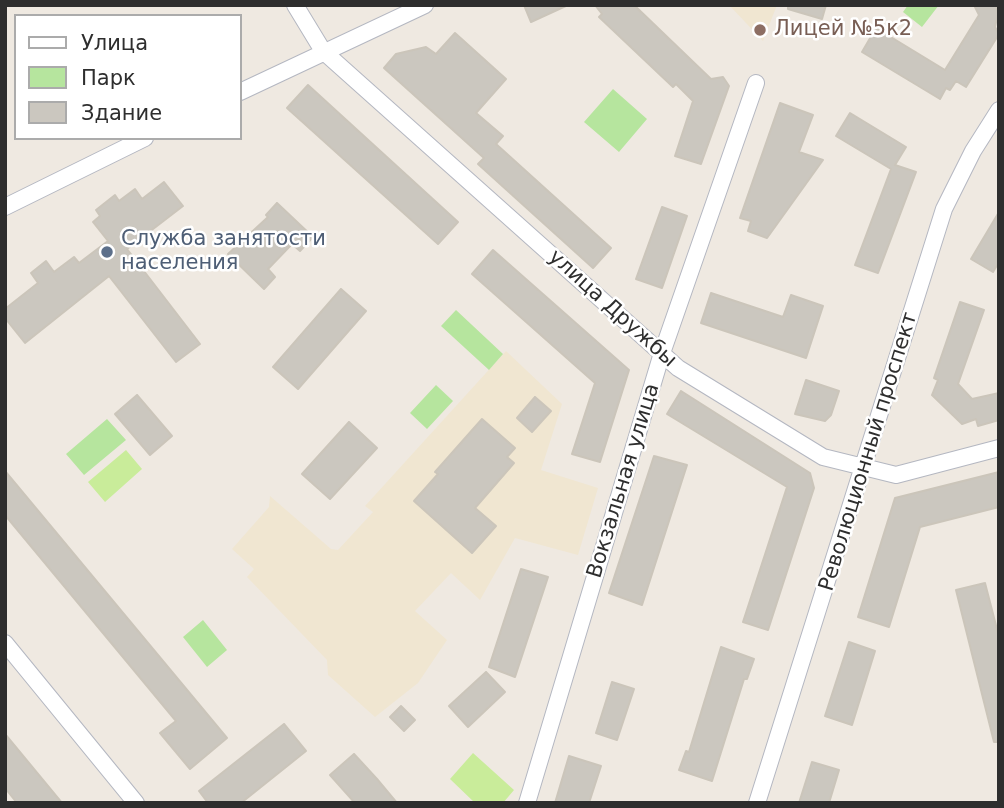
<!DOCTYPE html>
<html>
<head>
<meta charset="utf-8">
<style>
  body { margin:0 }
  #map { position:relative; width:1004px; height:808px; overflow:hidden; background:#efe9e1; font-family:"DejaVu Sans",sans-serif }
  canvas { display:block }
  .frame { position:absolute; inset:0; border:7px solid #2e2e2e; pointer-events:none }
  .legend { position:absolute; left:14px; top:14px; width:228px; height:126px; box-sizing:border-box; background:#fff; border:2px solid #ababab; margin:0; padding:9px 12px; list-style:none; font-size:21px; color:#2e2e2e }
  .legend li { display:flex; align-items:center; gap:14px; height:35px }
  .legend b { width:35px; border:2px solid #ababab }
</style>
</head>
<body>
<div id="map">
<canvas width="1004" height="808"></canvas>
<div class="frame"></div>
<ul class="legend">
<li><b style="height:9px;background:#fff"></b>Улица</li>
<li><b style="height:19px;background:#b6e59e"></b>Парк</li>
<li><b style="height:19px;background:#cbc7bf"></b>Здание</li>
</ul>
</div>
<script>
const g = document.querySelector('canvas').getContext('2d');
g.lineJoin = 'round';
function fill(path, color) { g.fillStyle = color; g.fill(path, 'evenodd'); }
const shape = rows => new Path2D(rows.map(r => 'M' + r).join(''));
function stroke(path, color, width, dash) { g.strokeStyle = color; g.lineWidth = width; g.lineCap = dash ? 'butt' : 'round'; g.setLineDash(dash || []); g.stroke(path); }
function label(font, color, halo, rows, align = 'center') {
  g.font = font + ' "DejaVu Sans",sans-serif'; g.lineWidth = 5; g.setLineDash([]); g.textBaseline = 'middle'; g.strokeStyle = halo; g.fillStyle = color; for (const [text, x, y, turn = 0] of rows) {
    g.save(); g.translate(x, y); g.rotate((+turn || 0) * Math.PI / 180); g.textAlign = isNaN(turn) ? turn : align; if (halo) g.strokeText(text, 0, 0); g.fillText(text, 0, 0); g.restore();
  }
}
fill(shape([
  [729,5,777,5,763,41],
  [506,351,562,404,541,470,598,488,578,555,515,538,480,600,451,573,415,611,447,640,418,683,375,717,328,675,327,660,247,577,254,569,232,549,269,507,270,496,331,549,338,550,373,512,365,506]
]), '#f0e6d1');
fill(shape([
  [908,5,939,5,922,27,903,12],
  [613,89,647,119,619,152,584,122],
  [456,310,503,354,489,370,441,326],
  [436,385,453,401,427,429,410,413],
  [107,419,126,440,84,475,66,454],
  [203,620,227,650,207,667,183,637]
]), '#b6e59e');
fill(shape([
  [126,450,142,469,105,502,88,482],
  [473,753,514,790,503,803,475,803,450,779]
]), '#c9ec9a');
const building = shape([
  [524,5,568,5,531,22,524,5],
  [595,5,634,5,711,79,723,77,729,86,701,164,675,156,693,101,676,84,673,87,599,17,602,14,595,5],
  [788,5,826,5,822,19,788,9,788,5],
  [974,5,996,5,998,14,995,27,999,34,966,87,956,81,950,90,946,88,940,99,862,52,876,28,945,70,979,15,974,5],
  [455,33,506,79,476,113,503,136,496,144,611,248,593,268,478,164,484,158,384,68,396,54,426,47,436,54,455,33],
  [308,85,458,222,438,244,287,108,308,85],
  [780,103,813,115,799,152,823,160,767,238,748,231,751,221,740,218,780,103],
  [850,113,906,147,895,165,916,172,878,273,855,265,891,169,836,136,850,113],
  [164,182,183,206,127,249,200,344,176,362,109,276,25,343,5,318,5,309,38,283,31,273,46,261,54,272,74,257,79,263,108,241,93,222,100,216,96,210,115,195,119,201,135,189,142,199,164,182],
  [277,203,313,237,300,251,292,244,268,269,275,277,264,289,228,254,268,217,266,215,277,203],
  [662,207,687,216,662,288,636,279,662,207],
  [999,212,999,262,993,272,971,259,999,212],
  [493,250,629,370,600,462,572,454,595,383,472,274,493,250],
  [341,289,366,311,298,389,273,367,341,289],
  [711,293,783,317,791,295,823,306,806,358,701,323,711,293],
  [960,302,984,310,958,384,972,399,999,393,999,420,978,426,976,419,962,424,932,395,938,380,934,378,960,302],
  [806,380,839,391,831,415,825,421,795,414,806,380],
  [681,391,810,473,814,488,768,630,743,622,787,487,667,414,681,391],
  [137,395,172,436,150,455,115,414,137,395],
  [535,397,551,411,532,432,517,418,535,397],
  [482,419,515,448,507,457,514,463,475,508,496,526,472,553,414,501,438,474,435,472,482,419],
  [349,422,377,448,330,499,302,474,349,422],
  [654,456,687,465,642,605,609,593,654,456],
  [5,471,227,738,190,769,160,733,176,721,5,515,5,471],
  [999,472,999,507,920,527,889,627,858,617,895,498,999,472],
  [521,569,548,577,515,677,489,667,521,569],
  [985,583,999,637,999,742,994,742,956,590,985,583],
  [849,642,875,651,852,725,825,716,849,642],
  [721,647,754,659,747,679,744,679,712,781,679,770,686,751,689,752,721,647],
  [486,672,505,692,468,727,449,706,486,672],
  [612,682,634,689,617,740,596,733,612,682],
  [401,706,415,720,404,731,390,717,401,706],
  [284,724,306,751,241,803,208,803,199,791,284,724],
  [5,734,62,803,17,803,5,788,5,734],
  [354,754,377,779,397,803,355,803,330,775,354,754],
  [569,756,601,766,589,803,555,803,569,756],
  [812,762,839,770,829,803,799,803,812,762]
]);
fill(building, '#cbc7bf');
stroke(building, '#cbc5ba', 2);
const minor = shape([
  [295,5,323,51,678,368,823,457,896,475,999,448],
  [240,92,425,5],
  [5,207,145,138],
  [5,643,136,803],
  [527,803,662,353,756,83],
  [757,803,944,209,973,151,999,110]
]);
stroke(minor, '#b4b7c1', 18);
stroke(minor, '#fff', 16);
for (const [x, y, r, color] of [
  [760,30,7,"#8d6e63"],
  [107,252,7,"#5c6f8a"]
]) { const dot = new Path2D(); dot.arc(x, y, r, 0, 2 * Math.PI); g.fillStyle = color; g.fill(dot); stroke(dot, '#fff', 2.5); }
label('21px', '#785e54', '#fff', [
  ["Лицей №5к2",774,30]
], 'left');
label('21px', '#4e5e75', '#fff', [
  ["Служба занятости",121,240],
  ["населения",121,264]
], 'left');
label('21px', '#2e2e2e', '#fff', [
  ["улица Дружбы",612,309,42],
  ["Революционный проспект",869,452,-73],
  ["Вокзальная улица",624,481,-73]
]);
</script>
</body>
</html>
